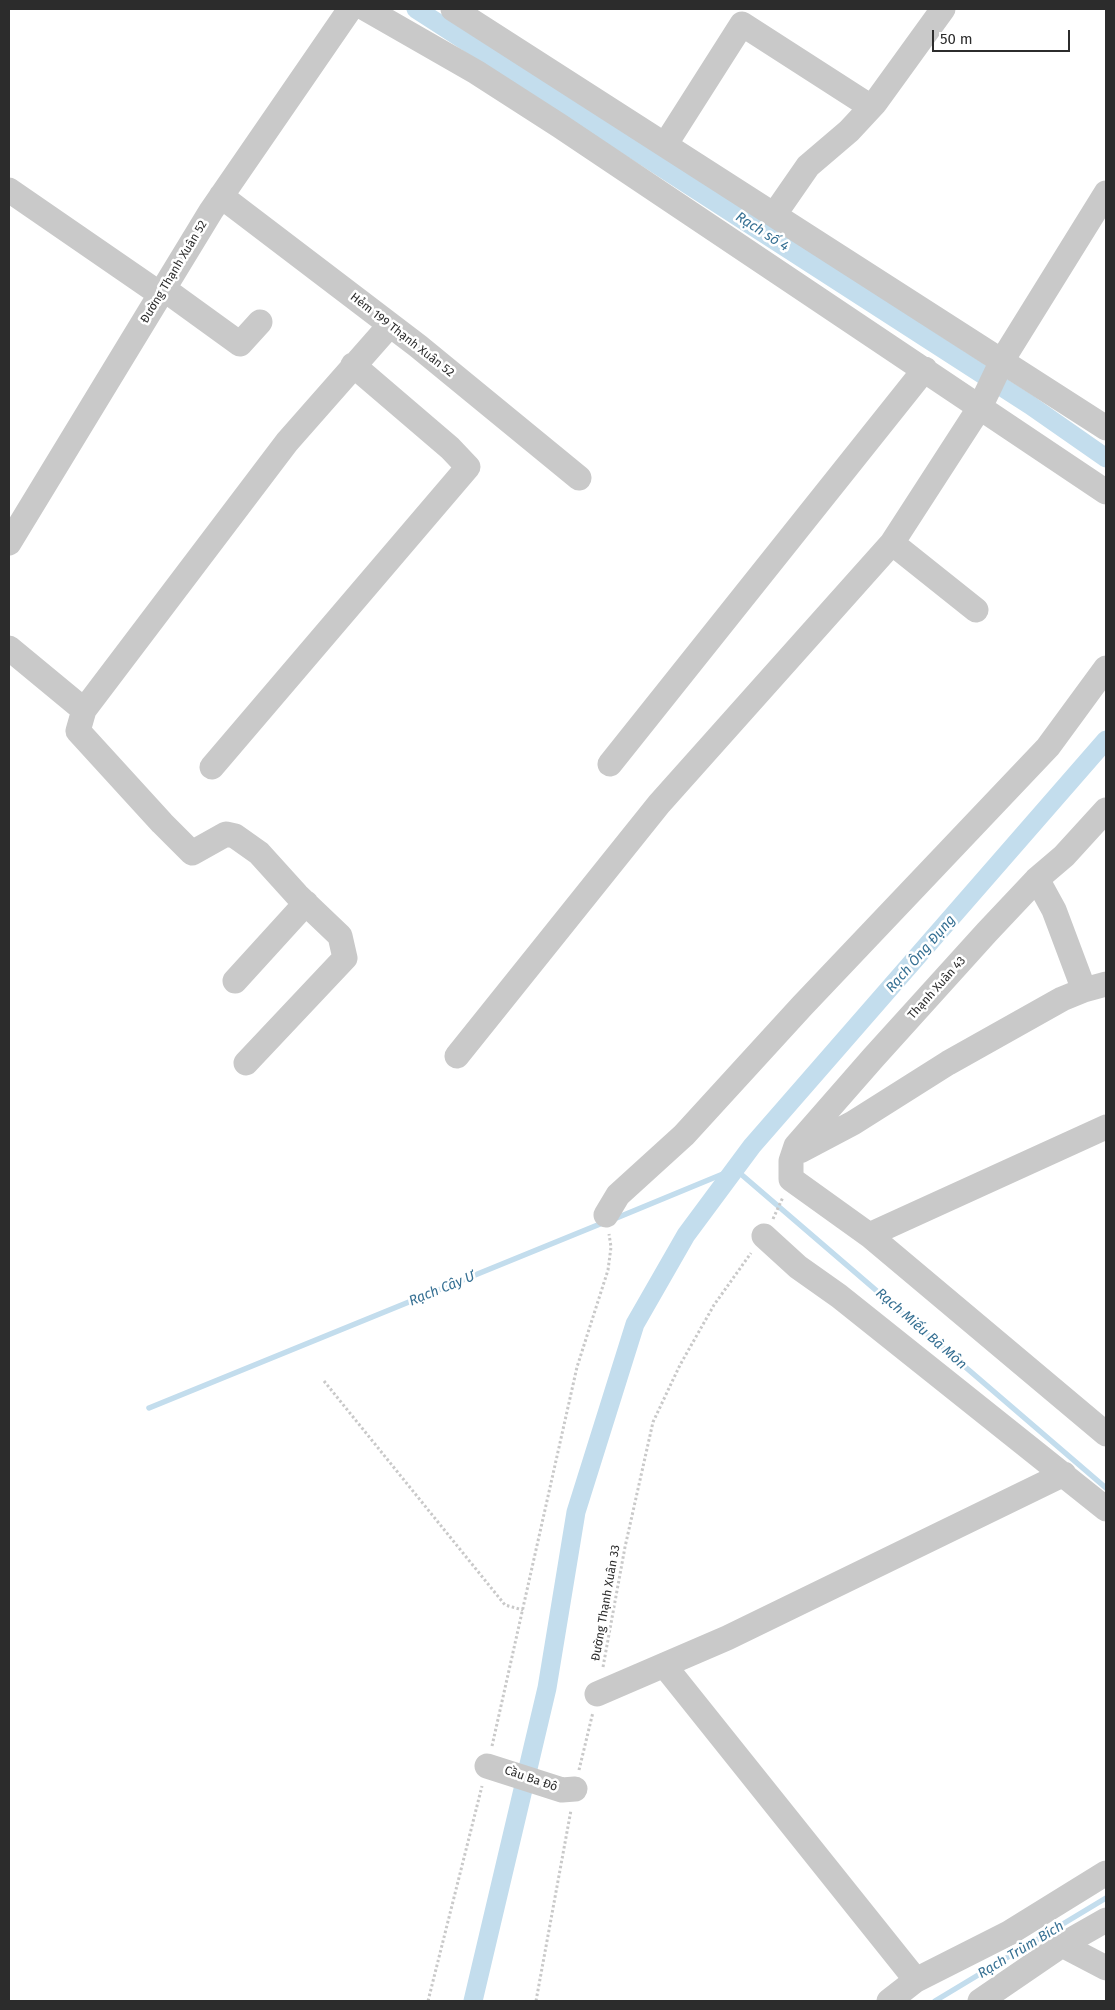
<!DOCTYPE html>
<html>
<head>
<meta charset="utf-8">
<style>
  body { margin:0 }
  #map { position:relative; width:1115px; height:2010px; overflow:hidden; background:#fff; font-family:"Fira Sans",sans-serif }
  canvas { display:block }
  .frame { position:absolute; inset:0; border:10px solid #2c2c2c; pointer-events:none }
  .scale { position:absolute; left:932px; top:30px; width:138px; height:22px; box-sizing:border-box; border:2px solid #2c2c2c; border-top:0; padding-left:6px; font-size:15px; line-height:18px; white-space:nowrap; color:#2c2c2c; -webkit-text-stroke:4px #fff; paint-order:stroke }
</style>
</head>
<body>
<div id="map">
<canvas width="1115" height="2010"></canvas>
<div class="frame"></div>
<div class="scale">50 m</div>
</div>
<script>
const g = document.querySelector('canvas').getContext('2d');
g.lineJoin = 'round';
const shape = rows => new Path2D(rows.map(r => 'M' + r).join(''));
function stroke(path, color, width, dash) { g.strokeStyle = color; g.lineWidth = width; g.lineCap = dash ? 'butt' : 'round'; g.setLineDash(dash || []); g.stroke(path); }
function label(font, color, halo, rows, align = 'center') {
  g.font = font + ' "Fira Sans",sans-serif'; g.lineWidth = 5; g.setLineDash([]); g.textBaseline = 'middle'; g.strokeStyle = halo; g.fillStyle = color; for (const [text, x, y, turn = 0] of rows) {
    g.save(); g.translate(x, y); g.rotate((+turn || 0) * Math.PI / 180); g.textAlign = isNaN(turn) ? turn : align; if (halo) g.strokeText(text, 0, 0); g.fillText(text, 0, 0); g.restore();
  }
}
stroke(shape([
  [614,1219,735,1169,1106,1488],
  [149,1408,605,1222],
  [935,2001,1106,1898]
]), '#c3dded', 5.5);
stroke(shape([
  [416,9,1030,405,1106,458],
  [473,2001,547,1688,576,1512,635,1324,686,1235,752,1146,1106,740]
]), '#c3dded', 19);
stroke(shape([
  [773,1219,783,1197],
  [324,1381,505,1605,523,1610],
  [603,1667,625,1547,653,1422,680,1365,714,1305,751,1253],
  [492,1746,577,1367,608,1270,611,1247,609,1234],
  [579,1770,593,1712],
  [428,2001,482,1786],
  [536,2001,571,1810]
]), '#c9c9c9', 3, [2.5, 2.5]);
stroke(shape([
  [366,9,476,72,560,126,1106,492],
  [453,9,1106,428],
  [665,145,742,24,871,107],
  [9,190,160,294],
  [221,196,418,346,579,478],
  [774,215,808,166,849,131,875,103,943,9],
  [164,289,240,344,260,322],
  [9,543,211,211,350,9],
  [976,610,892,543,980,407,1003,359,1106,193],
  [9,648,84,710,287,442,390,325],
  [84,710,78,731,162,823,192,853,226,834,235,836,259,853,297,895,340,936,345,958,246,1063],
  [610,764,925,369],
  [212,767,468,467,450,448,353,365],
  [1106,810,1064,856,1037,879,987,932,873,1058,796,1146,791,1161,791,1179,869,1235,1106,1434],
  [235,981,306,903],
  [1084,990,1106,984],
  [457,1056,659,804,892,543],
  [800,1151,853,1123,948,1063,1062,999,1084,990,1054,910,1037,879],
  [606,1215,618,1195,684,1135,802,1006,1048,747,1106,668],
  [869,1235,1106,1127],
  [764,1236,798,1267,839,1296,1106,1509],
  [664,1665,916,1980],
  [597,1694,727,1638,1064,1474],
  [487,1766,562,1790,575,1789],
  [1062,1945,1106,1968],
  [889,2001,916,1980,1009,1933,1106,1873],
  [980,2001,1062,1945,1106,1920]
]), '#c9c9c9', 25);
label('12px', '#2c2c2c', '#fff', [
  ["Đường Thạnh Xuân 52",174,272,-59],
  ["Hẻm 199 Thạnh Xuân 52",402,335,38],
  ["Thạnh Xuân 43",937,988,-48],
  ["Đường Thạnh Xuân 33",606,1603,-80],
  ["Cầu Ba Đô",531,1779,19]
]);
label('italic 14px', '#367093', '#fff', [
  ["Rạch số 4",762,232,33],
  ["Rạch Ông Đụng",921,954,-49],
  ["Rạch Cây Ư",442,1289,-22],
  ["Rạch Miếu Bà Môn",921,1329,41],
  ["Rạch Trùm Bích",1021,1950,-31]
]);
</script>
</body>
</html>
